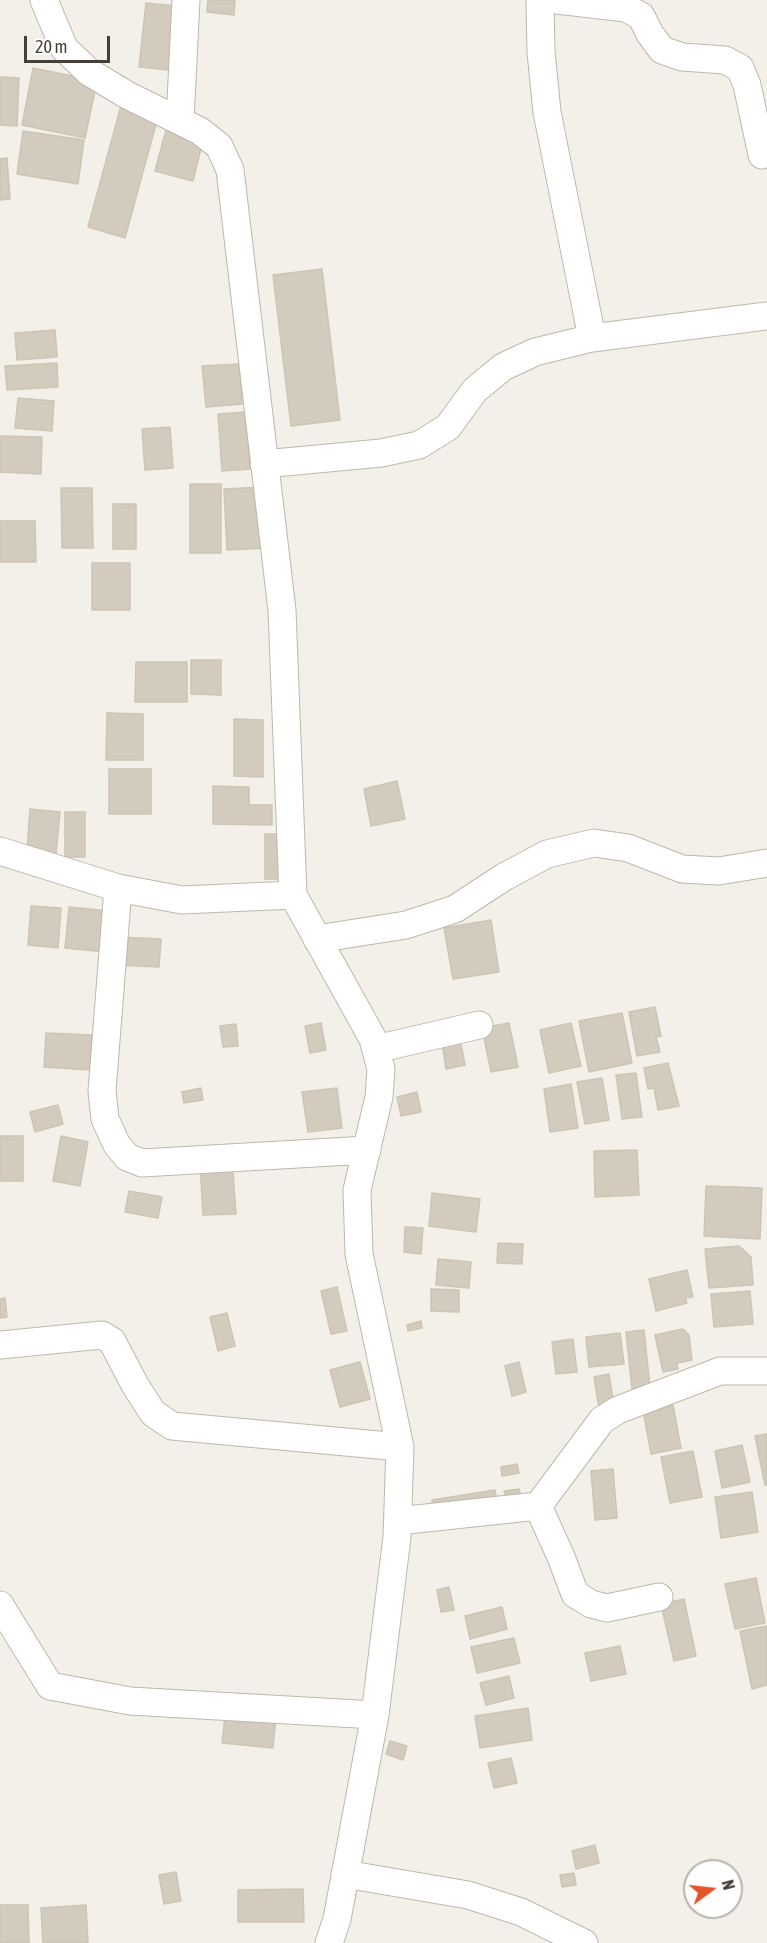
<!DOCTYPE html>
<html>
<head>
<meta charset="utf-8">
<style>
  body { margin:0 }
  #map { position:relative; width:767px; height:1943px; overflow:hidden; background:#f2f0e8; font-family:"Asap Condensed",sans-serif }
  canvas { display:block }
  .north { position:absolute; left:683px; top:1859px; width:60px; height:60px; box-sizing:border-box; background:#fff; border:2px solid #b5b3af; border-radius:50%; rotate:75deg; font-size:16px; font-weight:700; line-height:24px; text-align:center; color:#454037 }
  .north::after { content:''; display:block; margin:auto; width:21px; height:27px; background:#e6522b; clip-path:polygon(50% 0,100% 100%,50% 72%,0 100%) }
  .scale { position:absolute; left:24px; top:36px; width:86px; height:27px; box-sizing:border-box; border:3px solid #454037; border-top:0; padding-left:8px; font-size:18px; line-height:21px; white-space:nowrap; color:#454037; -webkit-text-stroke:4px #fff; paint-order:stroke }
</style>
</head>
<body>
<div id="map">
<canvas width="767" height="1943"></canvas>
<div class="north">N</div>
<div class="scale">20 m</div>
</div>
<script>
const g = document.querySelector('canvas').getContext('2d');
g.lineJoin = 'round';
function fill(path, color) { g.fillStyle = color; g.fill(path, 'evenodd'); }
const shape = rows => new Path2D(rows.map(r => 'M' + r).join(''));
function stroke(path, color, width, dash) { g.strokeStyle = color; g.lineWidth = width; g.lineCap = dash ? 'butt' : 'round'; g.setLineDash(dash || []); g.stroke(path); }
const building = shape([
  [208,0,235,0,234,15,207,12,208,0],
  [146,3,176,6,169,70,139,67,146,3],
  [33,68,97,81,85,138,22,125,33,68],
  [0,77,19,78,17,126,0,125,0,77],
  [122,102,159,113,125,238,88,227,122,102],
  [166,130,203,140,193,181,155,171,166,130],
  [23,131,84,140,78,184,17,174,23,131],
  [7,158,10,199,0,200,0,159,7,158],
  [322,269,340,420,291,426,273,275,322,269],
  [55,330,57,357,17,360,15,333,55,330],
  [57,363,58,387,7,390,5,366,57,363],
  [239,364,242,404,206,407,202,366,239,364],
  [18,398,54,401,52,431,15,428,18,398],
  [246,412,250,469,222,471,218,414,246,412],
  [170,427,173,468,145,470,142,429,170,427],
  [0,436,42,437,41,474,0,472,0,436],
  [190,484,221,484,221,553,190,553,190,484],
  [264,487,266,548,227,550,224,489,264,487],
  [61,488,92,488,93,548,62,548,61,488],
  [113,504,136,504,136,549,113,549,113,504],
  [0,521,35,521,36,562,0,562,0,521],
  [92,563,130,563,130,610,92,610,92,563],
  [191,660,221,660,221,695,191,694,191,660],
  [136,662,187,662,187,702,135,702,136,662],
  [107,713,143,714,143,760,106,760,107,713],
  [234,719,263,720,263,777,234,776,234,719],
  [109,769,151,769,151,814,109,814,109,769],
  [397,781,405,819,371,826,364,789,397,781],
  [213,786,249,787,249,805,272,805,272,825,213,824,213,786],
  [30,809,60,812,56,854,27,851,30,809],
  [65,812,85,812,85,857,65,857,65,812],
  [265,834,280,834,280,879,265,879,265,834],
  [31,906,61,908,58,948,28,945,31,906],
  [69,907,110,911,106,952,65,948,69,907],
  [491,920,499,972,453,979,444,928,491,920],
  [119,937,161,939,159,967,118,965,119,937],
  [655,1007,661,1036,656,1037,660,1052,637,1056,629,1012,655,1007],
  [622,1013,632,1063,589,1072,579,1021,622,1013],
  [321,1023,326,1050,310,1053,305,1026,321,1023],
  [509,1023,518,1067,491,1072,482,1028,509,1023],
  [571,1023,581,1066,549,1073,540,1030,571,1023],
  [236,1024,238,1046,223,1047,220,1026,236,1024],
  [46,1033,92,1035,90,1070,44,1067,46,1033],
  [459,1033,465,1065,446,1069,441,1037,459,1033],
  [668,1063,679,1106,658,1110,654,1088,648,1089,644,1068,668,1063],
  [636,1073,642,1117,622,1119,616,1075,636,1073],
  [602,1078,609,1120,585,1124,577,1082,602,1078],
  [571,1084,578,1128,550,1132,544,1089,571,1084],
  [201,1088,203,1100,184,1103,182,1092,201,1088],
  [337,1088,342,1128,308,1132,302,1092,337,1088],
  [417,1092,421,1112,401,1116,397,1097,417,1092],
  [58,1105,63,1124,35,1132,30,1112,58,1105],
  [0,1136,23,1136,23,1181,0,1181,0,1136],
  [61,1136,88,1142,80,1186,53,1181,61,1136],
  [637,1150,639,1195,595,1197,594,1151,637,1150],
  [232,1159,236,1214,203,1215,200,1161,232,1159],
  [706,1186,762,1188,760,1239,704,1236,706,1186],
  [129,1191,162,1197,158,1218,125,1212,129,1191],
  [432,1193,480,1199,476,1232,429,1226,432,1193],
  [405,1227,423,1228,421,1254,404,1252,405,1227],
  [498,1243,523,1244,522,1264,497,1263,498,1243],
  [739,1246,751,1257,753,1285,709,1288,705,1249,739,1246],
  [438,1259,471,1262,469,1288,436,1285,438,1259],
  [687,1270,693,1297,685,1298,687,1303,656,1311,649,1279,687,1270],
  [337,1287,347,1331,331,1334,321,1291,337,1287],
  [431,1289,459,1290,459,1312,431,1311,431,1289],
  [750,1291,753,1324,714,1327,711,1294,750,1291],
  [5,1298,7,1317,0,1318,0,1299,5,1298],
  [227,1313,235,1346,218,1351,210,1317,227,1313],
  [421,1321,422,1328,408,1331,407,1325,421,1321],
  [683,1329,689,1335,692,1360,677,1363,678,1369,663,1372,655,1335,683,1329],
  [644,1330,650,1387,632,1389,626,1332,644,1330],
  [620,1333,624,1364,589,1367,586,1337,620,1333],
  [573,1339,577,1372,556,1374,552,1342,573,1339],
  [360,1362,370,1399,340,1407,330,1370,360,1362],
  [519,1362,526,1392,512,1396,505,1366,519,1362],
  [609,1374,614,1405,599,1408,594,1377,609,1374],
  [673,1405,681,1448,651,1454,643,1410,673,1405],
  [767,1434,767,1485,765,1485,755,1436,767,1434],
  [742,1445,750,1482,722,1488,715,1451,742,1445],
  [693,1451,702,1497,670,1503,661,1457,693,1451],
  [517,1464,519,1473,502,1476,501,1467,517,1464],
  [613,1469,617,1518,595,1520,591,1471,613,1469],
  [519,1489,522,1500,507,1503,504,1491,519,1489],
  [495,1490,497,1503,433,1512,432,1500,495,1490],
  [752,1492,758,1532,721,1538,715,1497,752,1492],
  [756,1578,765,1623,735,1629,725,1584,756,1578],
  [449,1587,454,1610,441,1612,437,1590,449,1587],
  [684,1599,696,1656,674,1661,661,1604,684,1599],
  [502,1607,507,1629,470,1639,465,1616,502,1607],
  [767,1626,767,1685,752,1689,740,1631,767,1626],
  [514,1638,520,1663,477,1673,471,1647,514,1638],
  [620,1646,626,1674,591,1681,585,1653,620,1646],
  [509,1676,514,1698,486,1705,480,1683,509,1676],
  [528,1708,532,1740,480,1748,475,1716,528,1708],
  [226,1709,276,1715,273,1748,222,1743,226,1709],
  [390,1741,407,1746,403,1760,386,1754,390,1741],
  [511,1758,517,1783,494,1788,488,1763,511,1758],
  [595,1845,599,1863,576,1869,572,1851,595,1845],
  [176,1872,181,1901,164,1904,159,1875,176,1872],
  [574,1873,576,1885,562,1887,560,1875,574,1873],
  [303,1889,304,1922,238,1922,238,1890,303,1889],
  [0,1905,28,1905,29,1943,0,1943,0,1905],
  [86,1905,88,1943,43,1943,41,1908,86,1905]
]);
fill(building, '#d3ccbe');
stroke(building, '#cdc4b2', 1.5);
const minor = shape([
  [44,0,64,48,89,72,127,95,200,131,219,146,230,170,282,610,293,895,373,1039,381,1069,379,1097,357,1190,359,1254,400,1447,397,1537,375,1715,337,1919,329,1943],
  [540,0,541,52,547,112,592,338],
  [557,0,626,8,641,16,650,34,662,50,682,57,725,60,740,68,747,85,762,155],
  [180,121,186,0],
  [264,464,381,453,419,445,448,427,475,390,503,367,535,352,592,338,767,316],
  [0,851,118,888,182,900,293,895],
  [118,888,102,1091,105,1119,117,1145,127,1157,142,1163,367,1150],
  [317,939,406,925,455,909,504,877,547,854,594,843,628,848,682,869,719,871,767,863],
  [376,1049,479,1025],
  [0,1345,102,1335,112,1341,135,1385,153,1413,172,1426,400,1447],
  [538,1506,561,1557,575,1594,591,1604,607,1608,659,1597],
  [398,1521,538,1506,602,1420,618,1410,720,1371,767,1371],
  [0,1605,50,1686,130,1701,375,1715],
  [345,1874,468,1895,521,1912,584,1943]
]);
stroke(minor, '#bdb8ab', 29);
stroke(minor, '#fff', 27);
</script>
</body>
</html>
